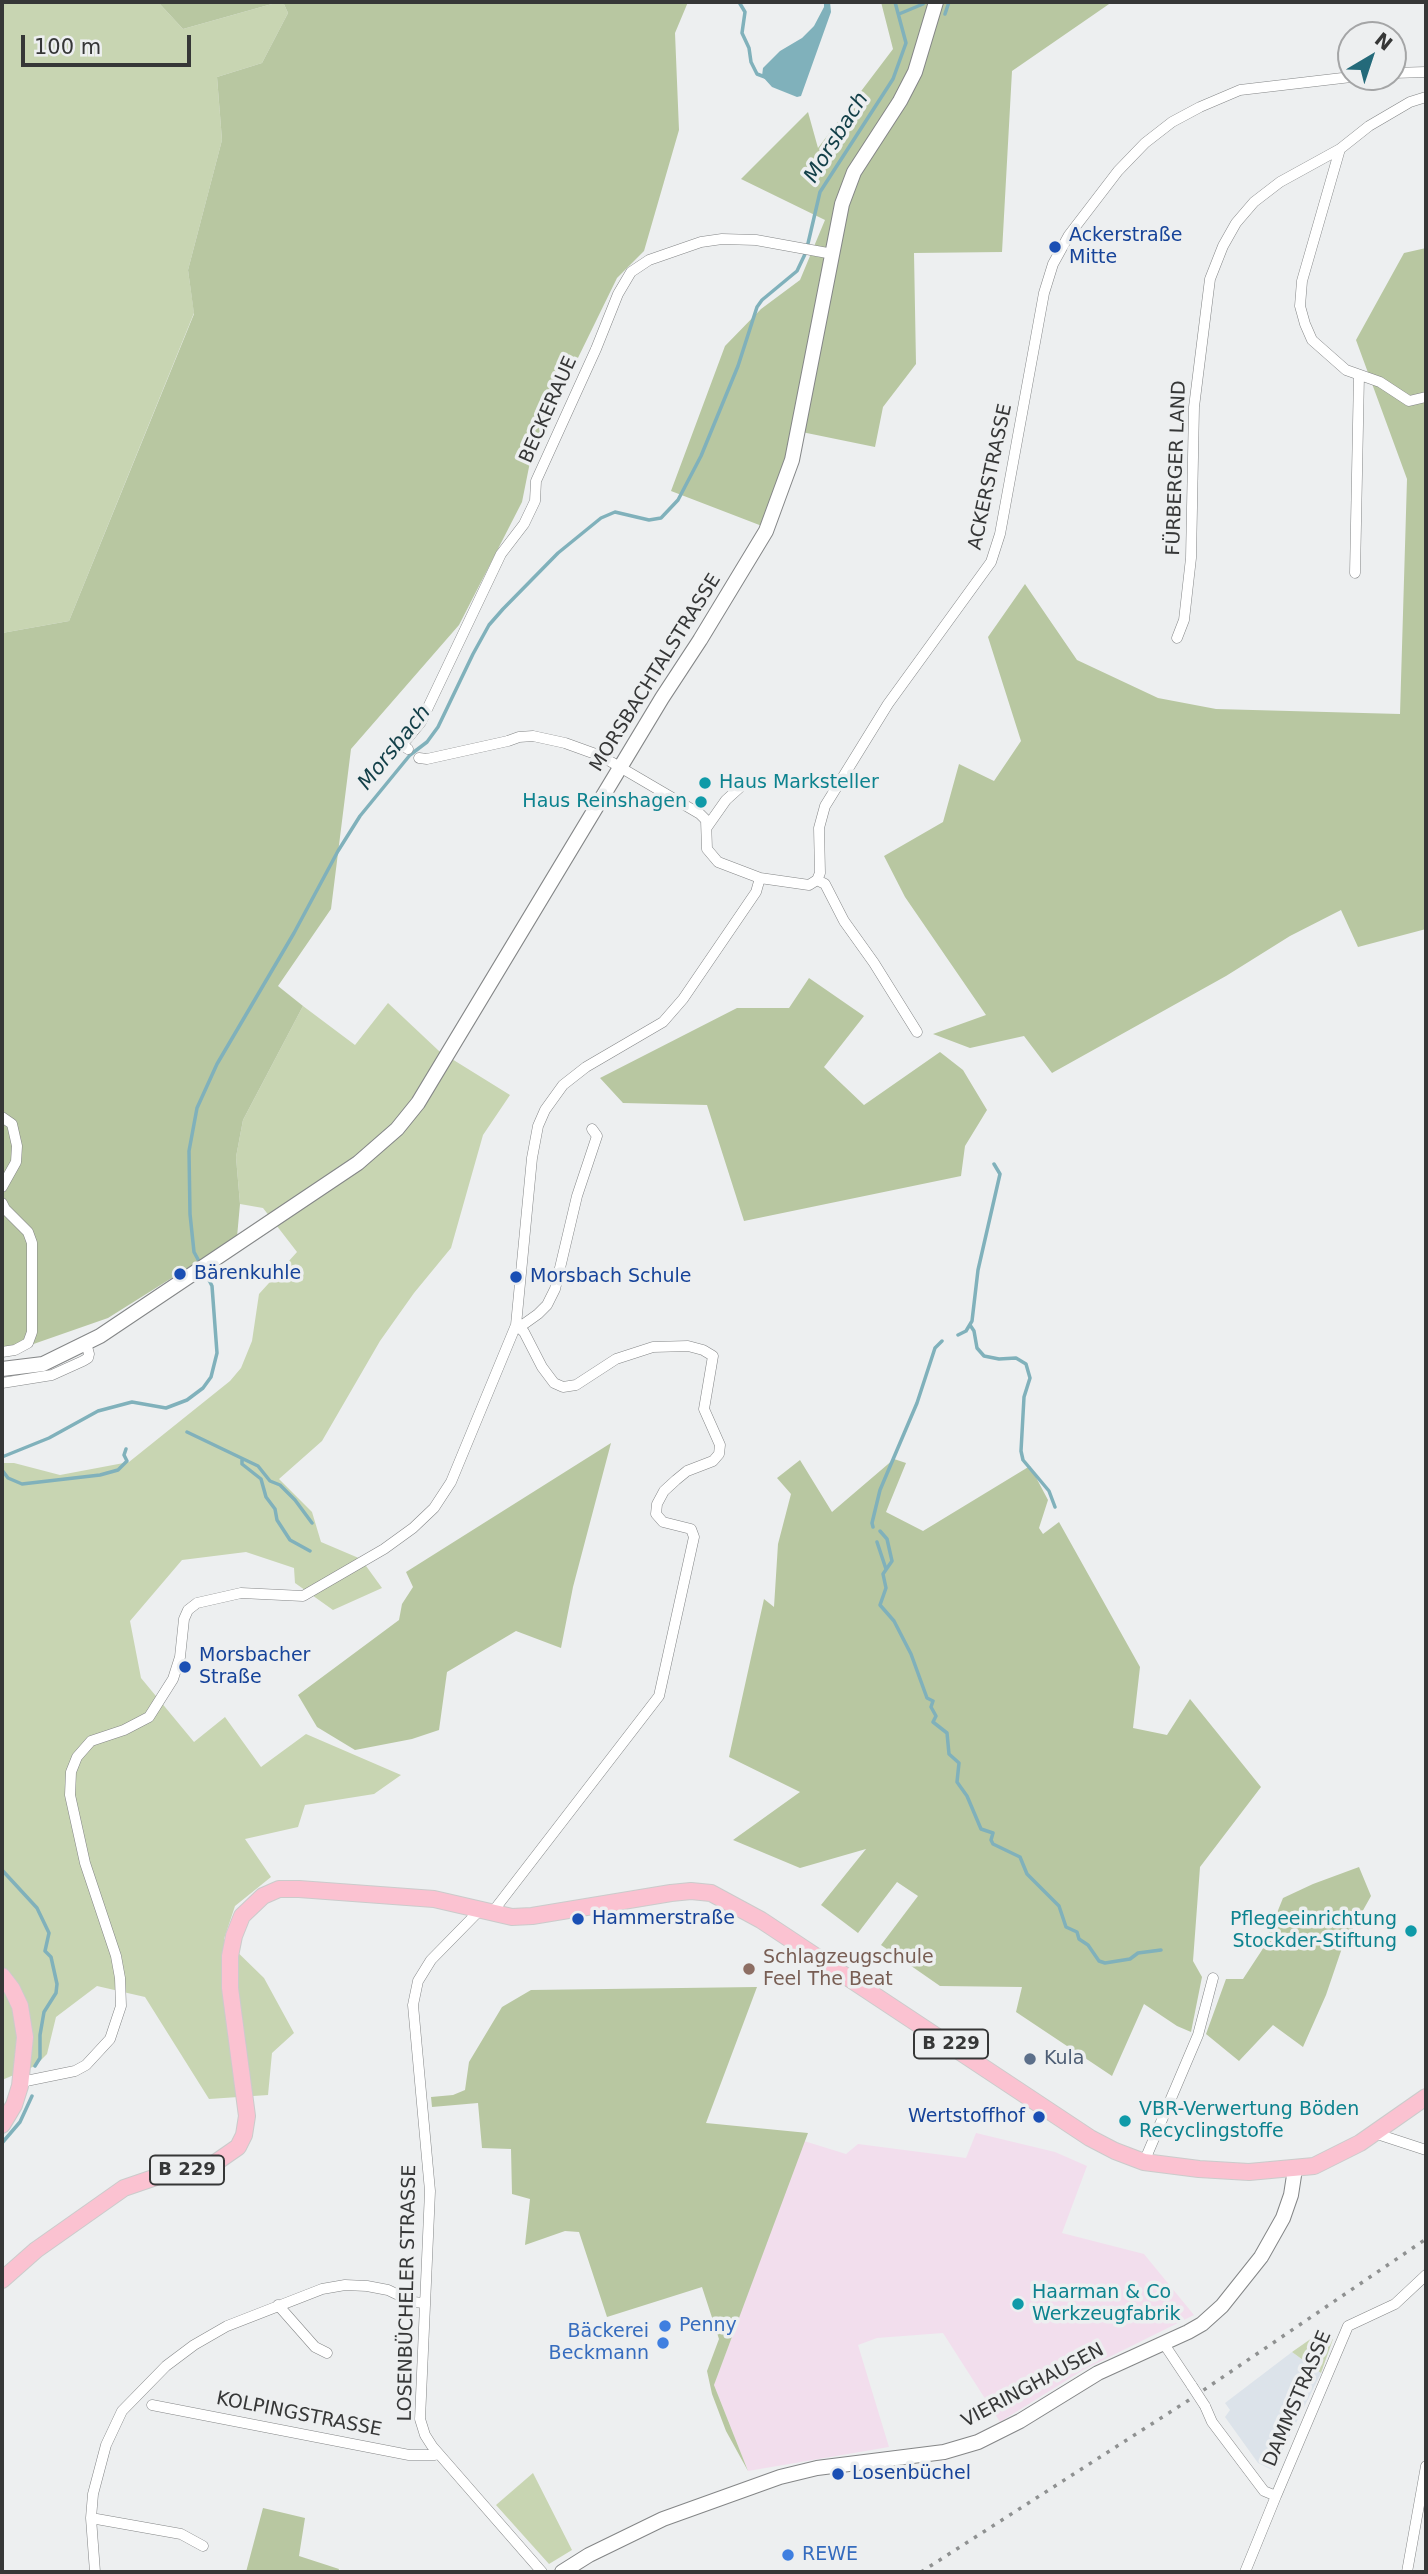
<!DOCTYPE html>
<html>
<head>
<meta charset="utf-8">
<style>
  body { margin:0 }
  #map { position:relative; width:1428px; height:2574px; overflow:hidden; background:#edeff0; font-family:"DejaVu Sans",sans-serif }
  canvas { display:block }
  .frame { position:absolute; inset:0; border:4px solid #363737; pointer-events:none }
  .north { position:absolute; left:1337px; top:21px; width:70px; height:70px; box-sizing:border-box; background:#edeff0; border:2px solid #a4a5a6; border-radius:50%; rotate:39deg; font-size:19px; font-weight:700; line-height:28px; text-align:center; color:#363737 }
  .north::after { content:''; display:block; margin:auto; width:24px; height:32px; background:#246a7a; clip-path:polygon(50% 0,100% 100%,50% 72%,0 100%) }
  .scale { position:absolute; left:21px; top:35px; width:170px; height:32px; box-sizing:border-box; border:4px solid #363737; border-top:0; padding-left:9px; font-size:21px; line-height:24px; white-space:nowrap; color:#363737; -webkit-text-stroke:5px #edeff0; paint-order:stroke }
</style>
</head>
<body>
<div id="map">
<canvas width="1428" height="2574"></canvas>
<div class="frame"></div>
<div class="north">N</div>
<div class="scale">100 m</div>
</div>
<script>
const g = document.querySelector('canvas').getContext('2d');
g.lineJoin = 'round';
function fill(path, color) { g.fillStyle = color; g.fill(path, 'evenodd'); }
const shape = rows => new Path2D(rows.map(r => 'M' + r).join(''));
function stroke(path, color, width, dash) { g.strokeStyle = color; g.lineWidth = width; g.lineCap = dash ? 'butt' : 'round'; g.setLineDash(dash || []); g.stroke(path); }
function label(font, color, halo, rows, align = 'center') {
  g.font = font + ' "DejaVu Sans",sans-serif'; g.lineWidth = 7; g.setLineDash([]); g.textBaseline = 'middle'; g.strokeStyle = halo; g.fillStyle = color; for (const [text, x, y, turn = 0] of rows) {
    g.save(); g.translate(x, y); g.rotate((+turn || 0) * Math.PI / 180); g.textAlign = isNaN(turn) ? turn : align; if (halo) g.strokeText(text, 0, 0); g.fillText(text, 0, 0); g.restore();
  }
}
fill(shape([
  [1292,2352,1321,2373,1282,2451,1277,2447,1274,2451,1279,2456,1272,2470,1258,2463,1225,2417,1230,2410,1225,2403]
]), '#dce3ea');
fill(shape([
  [976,2133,1055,2152,1087,2166,1062,2233,1144,2254,1194,2315,1083,2370,1000,2422,943,2333,877,2338,858,2345,889,2447,748,2471,714,2385,804,2141,846,2154,858,2144,966,2158]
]), '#f2deed');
fill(shape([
  [2,2,158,2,183,29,279,2,283,2,288,13,262,63,217,77,222,140,188,270,194,313,69,621,2,633],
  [388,1003,439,1051,510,1095,483,1135,451,1248,414,1293,380,1341,322,1441,279,1479,312,1512,321,1542,361,1559,382,1588,333,1610,295,1583,294,1568,246,1552,182,1560,130,1621,141,1678,194,1742,225,1717,261,1767,306,1734,401,1775,374,1794,305,1805,298,1827,245,1839,271,1877,235,1906,224,1939,264,1978,294,2033,272,2053,268,2095,209,2099,145,1997,97,1986,56,2017,47,2054,35,2066,2,2080,2,1463,14,1463,60,1475,129,1462,230,1381,241,1368,252,1341,259,1294,297,1252,263,1208,240,1204,236,1157,243,1120,303,1006,355,1045],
  [1322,2331,1325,2335,1333,2339,1321,2373,1292,2352],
  [533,2473,572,2550,549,2564,496,2505]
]), '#c8d5b2');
fill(shape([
  [158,2,279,2,183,29],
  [283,2,688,2,675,33,679,130,644,251,617,278,532,452,522,502,459,625,351,749,331,909,278,986,303,1006,243,1120,236,1157,240,1204,237,1237,108,1318,2,1355,2,633,69,621,194,314,188,270,222,140,217,77,262,63,288,13],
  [881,2,1112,2,1012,71,1002,252,914,253,916,364,883,407,875,447,792,430,787,461,762,526,671,491,725,346,761,309,800,280,825,220,741,179,808,112,818,148,893,49],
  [1426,248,1426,929,1358,947,1341,910,1290,936,1226,976,1052,1073,1024,1036,970,1048,933,1034,986,1015,905,897,884,856,943,822,959,764,994,781,1021,741,988,637,1025,584,1077,660,1158,698,1216,709,1400,714,1407,479,1356,340,1404,253],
  [809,978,864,1016,824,1067,864,1105,940,1052,963,1070,987,1110,965,1146,961,1176,744,1221,707,1105,623,1103,600,1078,737,1008,789,1008],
  [611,1443,573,1587,561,1648,516,1631,447,1672,439,1730,412,1739,355,1750,317,1727,298,1695,399,1620,402,1604,413,1587,406,1572],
  [894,1459,906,1463,886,1512,923,1531,1030,1466,1048,1500,1039,1528,1043,1534,1059,1522,1140,1667,1133,1728,1167,1735,1190,1699,1261,1787,1200,1867,1193,1961,1202,1977,1191,2032,1177,2026,1144,2004,1112,2076,1016,2012,1022,1987,940,1986,881,1945,918,1896,897,1882,858,1933,821,1905,866,1849,800,1868,733,1840,800,1792,729,1757,764,1599,774,1607,778,1544,791,1494,777,1478,800,1460,832,1512],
  [1359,1867,1371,1896,1342,1948,1326,1995,1303,2047,1273,2025,1239,2061,1206,2034,1226,1979,1243,1979,1262,1950,1283,1898,1313,1884],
  [757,1987,706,2123,808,2133,714,2385,748,2471,726,2431,712,2394,707,2371,719,2339,702,2287,607,2317,579,2232,565,2231,525,2245,530,2199,512,2194,511,2149,482,2148,478,2103,432,2107,431,2097,453,2095,465,2090,469,2062,502,2007,531,1990],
  [263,2508,305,2518,299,2556,339,2569,338,2572,246,2572]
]), '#b8c7a1');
fill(shape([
  [824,2,830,2,831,12,801,96,797,97,772,87,762,76,763,68,780,51,802,38,814,26,824,7]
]), '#80b1bb');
stroke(shape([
  [739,2,745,12,742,33,749,48,751,62,757,74,765,77],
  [899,14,923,4],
  [945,14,949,2],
  [201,1265,194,1252,190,1214,189,1151,197,1108,217,1064,294,933,338,851,360,816,410,755,427,742,438,727,473,654,489,625,503,609,558,553,601,518,615,512,649,520,661,518,678,500,701,456,738,366,757,307,762,300,797,271,806,252,820,192,893,79,906,43,895,2],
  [970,1325,974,1331,977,1348,984,1356,999,1359,1016,1358,1026,1364,1030,1378,1024,1397,1021,1451,1023,1460,1049,1491,1055,1507],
  [958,1335,966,1331,972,1321,978,1270,1000,1174,994,1164],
  [187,1432,258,1466,270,1481,280,1485,295,1500,312,1523],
  [2,1457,49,1438,98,1411,132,1402,166,1408,187,1400,203,1388,211,1377,217,1353,212,1286,205,1272],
  [242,1460,242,1464,261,1479,266,1497,275,1509,277,1520,290,1540,310,1551],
  [2,1470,8,1478,22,1484,100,1475,118,1470,127,1461,124,1455,126,1449],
  [873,1527,872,1523,880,1490,917,1403,935,1348,942,1341],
  [880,1531,887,1539,892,1561,883,1574,886,1588,880,1605,894,1621,911,1654,927,1698,933,1701,931,1707,936,1716,933,1722,947,1733,949,1754,959,1763,957,1782,967,1796,981,1829,993,1833,991,1840,993,1844,1020,1857,1027,1874,1059,1906,1066,1927,1077,1932,1079,1939,1088,1945,1099,1961,1105,1963,1130,1959,1138,1953,1161,1950],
  [877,1542,886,1569],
  [2,1870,37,1908,49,1933,45,1951,51,1957,57,1984,56,1993,44,2012,40,2035,40,2058,35,2066],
  [2,2143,20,2122,32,2096]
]), '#80b1bb', 3.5);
const minor = shape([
  [1393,73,1426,72],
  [1340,149,1302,281,1300,306,1305,324,1312,340,1346,370,1380,382,1409,401,1426,397],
  [1355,573,1359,375],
  [1177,638,1184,620,1191,558,1194,407,1210,279,1223,246,1236,223,1254,202,1280,182,1340,149,1369,126,1410,102,1426,97],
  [408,749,402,745,421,722,501,554,524,524,535,501,536,481,596,349,618,294,631,272,649,260,701,242,722,239,756,240,833,254],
  [419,758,427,759,508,741,519,737,533,736,565,743,601,756,700,814,706,820,707,849,718,862,760,878,809,885,817,880],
  [707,827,726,800,747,781],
  [817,880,820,873,819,828,825,806,888,704,991,562,1000,534,1044,293,1053,264,1069,235,1118,171,1145,143,1172,122,1200,107,1240,90,1351,77],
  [817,880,825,884,844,921,874,963,917,1032],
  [2,1117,12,1124,17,1146,16,1162,2,1187],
  [2,1203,5,1209,28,1232,32,1243,32,1332,28,1343,15,1350,2,1352],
  [2,1383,52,1375,83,1361,88,1358,89,1354,86,1343],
  [479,1911,431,1960,418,1981,413,2005,430,2191,420,2419,425,2435,432,2446,542,2572],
  [491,1914,659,1696,694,1537,691,1529,663,1522,656,1514,657,1504,664,1491,676,1480,687,1471,713,1461,719,1454,720,1445,704,1409,713,1356,703,1350,688,1346,653,1347,616,1359,576,1385,563,1387,554,1383,542,1367,524,1332,516,1325,524,1324,538,1314,547,1305,555,1289,577,1196,597,1136,592,1129],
  [20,2086,26,2081,75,2071,86,2065,110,2039,121,2006,120,1978,116,1956,85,1863,70,1795,71,1772,77,1757,91,1741,124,1730,149,1717,173,1679,180,1657,184,1619,188,1610,197,1603,241,1593,303,1596,384,1549,413,1528,434,1508,451,1482,516,1325,532,1158,538,1126,545,1110,563,1085,586,1067,663,1022,683,999,756,892,760,878],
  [1374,2133,1426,2150],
  [1144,2162,1198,2035,1213,1978],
  [278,2305,315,2347,327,2353],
  [1164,2344,1192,2386],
  [152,2405,409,2455,435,2455,437,2452],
  [1205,2406,1212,2422,1264,2491,1276,2496,1245,2572],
  [1276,2496,1348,2326,1395,2304,1426,2275],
  [91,2518,181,2534,203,2546],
  [95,2572,91,2518,93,2494,106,2445,122,2411,166,2366,194,2345,227,2326,322,2289,345,2285,367,2286,388,2290,413,2302,424,2303],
  [1407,2572,1426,2466]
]);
const secondary = shape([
  [2,1369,43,1364,100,1336,358,1163,397,1129,418,1103,662,698,700,640,766,531,792,460,842,204,854,172,900,101,915,72,936,2],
  [562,2572,589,2555,663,2519,780,2477,817,2468,944,2452,978,2442,1020,2421,1098,2373,1188,2332,1202,2324,1222,2306,1261,2257,1283,2218,1291,2195,1295,2169]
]);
const primary = shape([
  [2,1976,12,1989,20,2006,25,2037,20,2086,14,2105,2,2125],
  [2,2280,36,2250,124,2188,162,2175,215,2163,238,2147,244,2135,247,2116,230,1988,230,1956,234,1936,242,1916,263,1896,279,1889,299,1889,434,1899,512,1917,532,1916,671,1893,691,1891,711,1893,761,1920,1090,2138,1115,2151,1144,2162,1199,2169,1249,2172,1314,2166,1360,2143,1426,2097]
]);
stroke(minor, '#848687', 11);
stroke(secondary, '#848687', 16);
stroke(primary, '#cbcbcb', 18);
stroke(minor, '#fff', 10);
stroke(secondary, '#fff', 14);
stroke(primary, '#fbc2d1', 16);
stroke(shape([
  [921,2572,1189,2400,1426,2239]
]), '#8f9191', 3.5, [3.5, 7]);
const minorBridge = shape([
  [1192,2386,1205,2406]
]);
stroke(minorBridge, '#848687', 11, []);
stroke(minorBridge, '#fff', 10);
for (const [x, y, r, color] of [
  [1055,247,7,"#1a4fb4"],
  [705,783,7,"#0f9aa8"],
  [701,802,7,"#0f9aa8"],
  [180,1274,7,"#1a4fb4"],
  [516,1277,7,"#1a4fb4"],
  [185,1667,7,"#1a4fb4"],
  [578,1919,7,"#1a4fb4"],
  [1411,1931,7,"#0f9aa8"],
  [749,1969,7,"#8d6e63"],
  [1030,2059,7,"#5c6f8a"],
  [1039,2117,7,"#1a4fb4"],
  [1125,2121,7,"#0f9aa8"],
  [1018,2304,7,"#0f9aa8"],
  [665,2326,7,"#3f7fe0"],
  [663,2343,7,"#3f7fe0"],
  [838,2474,7,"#1a4fb4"],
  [788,2555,7,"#3f7fe0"]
]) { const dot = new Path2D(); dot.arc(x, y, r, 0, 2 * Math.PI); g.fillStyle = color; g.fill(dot); stroke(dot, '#edeff0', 2.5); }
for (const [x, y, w] of [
  [951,2044,74],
  [187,2170,74]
]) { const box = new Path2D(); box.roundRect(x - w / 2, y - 14.5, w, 29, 5); g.fillStyle = '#edeff0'; g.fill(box); stroke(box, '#363737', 2); }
label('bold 18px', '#363737', null, [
  ["B 229",951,2044],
  ["B 229",187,2170]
]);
label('19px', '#164399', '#edeff0', [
  ["Ackerstraße",1069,236],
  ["Mitte",1069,258],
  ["Bärenkuhle",194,1274],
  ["Morsbach Schule",530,1277],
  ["Morsbacher",199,1656],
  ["Straße",199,1678],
  ["Hammerstraße",592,1919],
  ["Wertstoffhof",1025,2117,"right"],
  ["Losenbüchel",852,2474]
], 'left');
label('19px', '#363737', '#edeff0', [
  ["BECKERAUE",549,410,-66],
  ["FÜRBERGER LAND",1177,468,-88],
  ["ACKERSTRASSE",991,477,-78],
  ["MORSBACHTALSTRASSE",656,673,-58],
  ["LOSENBÜCHELER STRASSE",408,2293,-89],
  ["VIERINGHAUSEN",1033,2386,-28],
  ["DAMMSTRASSE",1298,2399,-67],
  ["KOLPINGSTRASSE",299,2415,11]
]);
label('19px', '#0d838f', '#edeff0', [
  ["Haus Marksteller",719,783],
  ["Haus Reinshagen",687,802,"right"],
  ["Pflegeeinrichtung",1397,1920,"right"],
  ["Stockder-Stiftung",1397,1942,"right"],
  ["VBR-Verwertung Böden",1139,2110],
  ["Recyclingstoffe",1139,2132],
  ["Haarman & Co",1032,2293],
  ["Werkzeugfabrik",1032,2315]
], 'left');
label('19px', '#785e54', '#edeff0', [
  ["Schlagzeugschule",763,1958],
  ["Feel The Beat",763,1980]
], 'left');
label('19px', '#4e5e75', '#edeff0', [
  ["Kula",1044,2059]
], 'left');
label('19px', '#366cbe', '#edeff0', [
  ["Penny",679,2326],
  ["Bäckerei",649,2332,"right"],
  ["Beckmann",649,2354,"right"],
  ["REWE",802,2555]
], 'left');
label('italic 21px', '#123f48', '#edeff0', [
  ["Morsbach",837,138,-58],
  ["Morsbach",395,748,-51]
]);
</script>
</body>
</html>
